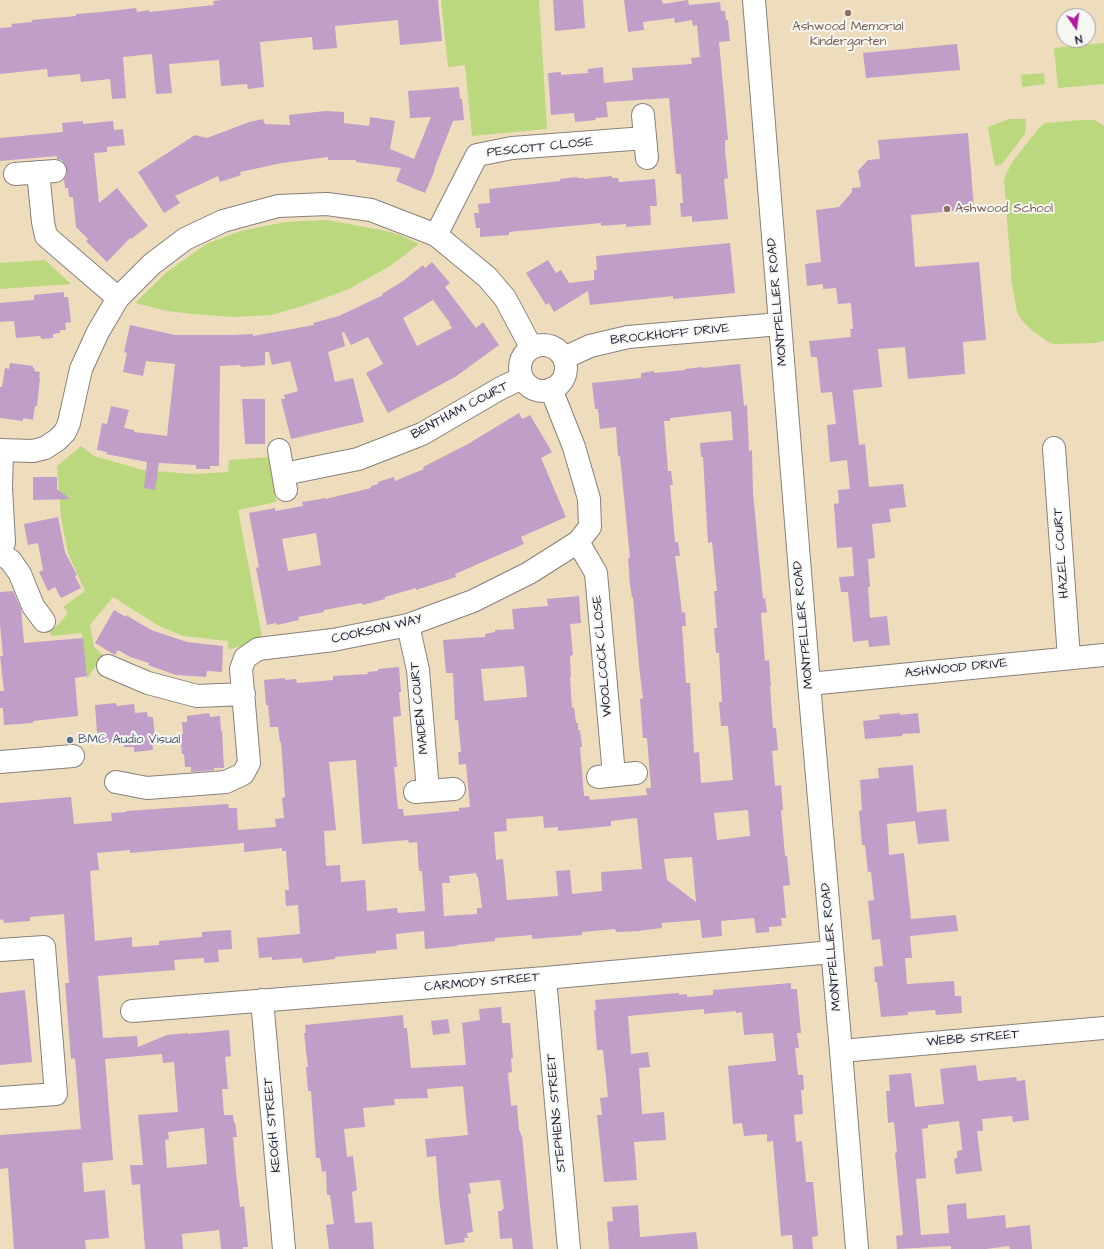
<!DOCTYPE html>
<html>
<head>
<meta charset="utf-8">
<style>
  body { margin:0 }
  #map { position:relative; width:1104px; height:1249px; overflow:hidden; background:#edddbc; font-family:"Architects Daughter",sans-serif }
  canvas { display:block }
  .north { position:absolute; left:1056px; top:8px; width:40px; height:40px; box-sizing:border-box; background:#f6f6f2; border:1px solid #a1a1a9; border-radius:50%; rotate:167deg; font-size:11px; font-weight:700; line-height:16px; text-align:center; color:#22223b }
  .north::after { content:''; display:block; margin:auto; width:14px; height:18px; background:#b5179e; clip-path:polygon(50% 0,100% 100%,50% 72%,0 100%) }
</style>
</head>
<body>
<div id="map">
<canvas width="1104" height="1249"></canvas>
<div class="north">N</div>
</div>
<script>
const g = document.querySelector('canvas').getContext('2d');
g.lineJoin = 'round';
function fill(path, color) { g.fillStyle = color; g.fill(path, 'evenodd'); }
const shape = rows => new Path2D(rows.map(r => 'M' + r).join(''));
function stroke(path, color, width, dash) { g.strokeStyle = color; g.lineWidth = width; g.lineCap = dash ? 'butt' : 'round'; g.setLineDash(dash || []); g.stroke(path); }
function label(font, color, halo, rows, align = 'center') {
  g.font = font + ' "Architects Daughter",sans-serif'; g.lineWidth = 4; g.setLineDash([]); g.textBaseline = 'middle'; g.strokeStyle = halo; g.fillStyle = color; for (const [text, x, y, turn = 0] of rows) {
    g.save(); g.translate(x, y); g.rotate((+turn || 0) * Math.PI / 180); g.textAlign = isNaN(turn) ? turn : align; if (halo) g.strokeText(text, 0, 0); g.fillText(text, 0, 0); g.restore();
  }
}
fill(shape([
  [441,0,539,0,547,129,472,136,465,65,448,67],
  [1104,43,1104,84,1058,88,1054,48],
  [1044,73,1045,84,1022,87,1021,75],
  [1009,119,1026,119,1025,134,1002,164,995,166,988,127],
  [1082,120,1095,120,1104,126,1104,341,1096,343,1054,344,1048,342,1033,331,1022,321,1017,312,1012,284,1004,180,1007,172,1013,161,1039,128,1045,123],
  [327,220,386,231,400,235,419,244,390,266,349,289,306,305,271,315,234,317,193,314,167,311,135,303,167,272,208,243,241,231,285,222],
  [45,260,71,284,0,289,0,263],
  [81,446,94,456,143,470,193,474,228,472,229,460,270,457,276,502,238,510,263,642,228,649,228,641,183,636,159,626,113,597,90,625,94,647,103,655,87,679,82,633,51,636,50,631,59,624,68,613,63,607,85,591,68,553,61,518,57,466]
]), '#bbd87e');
fill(shape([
  [222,0,438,0,442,41,400,45,398,20,335,26,337,48,313,50,312,37,260,42,264,87,248,89,247,84,221,86,219,60,169,64,172,93,156,94,152,54,123,57,126,98,112,99,110,79,81,82,80,74,48,77,47,69,0,74,0,28,12,27,11,24,32,22,32,20,76,16,76,14,102,12,136,8,137,12,149,10,149,12,214,5,213,1],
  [553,0,583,0,585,28,555,31],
  [624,0,662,0,663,4,688,0,689,5,720,2,721,11,725,11,726,20,728,20,730,41,719,42,728,140,725,140,725,150,728,178,724,179,728,219,692,222,692,216,681,217,680,203,683,203,681,174,676,174,669,98,606,102,608,117,595,118,596,120,575,122,574,113,551,115,548,73,561,72,561,75,588,73,588,69,603,67,604,83,633,80,632,68,692,64,691,58,700,57,697,25,693,26,692,20,675,23,674,18,643,22,644,30,628,32],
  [957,44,960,70,866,78,863,53],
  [459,87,460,99,462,99,464,120,453,121,435,167,434,172,425,193,396,181,401,168,356,162,356,160,328,160,328,157,282,163,240,172,241,175,220,182,218,176,175,196,180,203,164,213,138,172,195,135,207,138,249,122,263,119,265,124,290,125,289,115,325,111,344,112,344,123,369,126,370,117,395,121,390,149,414,159,431,117,410,118,408,91],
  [83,121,83,124,113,121,114,130,123,129,125,145,107,147,107,152,94,153,99,203,117,188,148,226,131,239,130,238,107,262,86,241,88,239,76,227,73,197,69,197,68,188,65,188,64,179,66,176,67,170,62,160,57,159,57,156,0,161,0,138,63,132,62,123],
  [968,133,974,209,911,215,915,267,979,262,986,340,963,342,965,374,908,379,905,347,878,349,882,387,853,390,859,445,865,444,869,487,903,484,906,507,889,509,891,522,872,524,875,558,868,559,870,587,868,587,870,618,887,616,890,645,869,647,868,640,853,642,848,592,841,592,839,577,854,576,852,547,837,548,834,504,839,503,838,490,850,489,847,460,830,462,827,425,836,424,832,392,821,393,817,357,811,357,809,341,851,337,850,329,853,329,851,303,838,304,836,288,823,289,823,284,807,286,805,264,821,262,816,210,839,207,852,192,852,188,861,187,858,171,868,160,880,159,878,140],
  [612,176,612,178,618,178,619,182,655,179,657,206,650,206,651,225,626,227,626,224,601,226,601,223,509,232,509,235,480,237,480,228,476,228,474,213,479,213,478,204,490,203,489,189,560,181,560,179,577,177,577,178,584,178,584,179],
  [730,243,735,293,673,299,673,296,590,305,588,291,554,312,549,303,546,305,526,273,548,260,556,273,561,270,569,283,594,280,594,270,597,270,596,256],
  [432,262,450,283,445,287,476,328,483,322,499,345,455,377,388,413,366,373,383,364,368,337,351,345,344,332,342,333,345,346,328,352,335,382,353,378,364,422,291,439,281,399,285,399,284,395,298,391,290,361,272,365,269,352,265,352,265,365,241,367,240,365,220,366,219,466,210,466,210,469,196,469,196,465,159,463,155,490,144,488,147,462,106,454,107,452,97,450,102,423,107,424,111,406,129,410,124,428,134,430,134,432,167,436,175,364,146,361,143,376,123,372,127,353,124,352,130,325,175,335,231,335,253,334,253,336,314,325,313,323,339,316,383,295,382,294,403,281,423,265,425,268],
  [433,300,450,323,449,324,452,328,417,346,403,318],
  [64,292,64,297,68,297,71,322,65,323,66,330,60,330,60,333,53,334,53,338,42,339,40,336,16,338,14,321,0,322,0,303,34,300,34,295],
  [10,363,33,366,33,368,35,369,34,371,40,372,39,378,40,378,37,406,35,406,33,420,23,418,23,421,0,418,0,387,2,387,5,368,9,369],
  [740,364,744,406,747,405,749,451,752,450,753,493,763,599,765,598,767,612,761,613,765,661,769,660,771,686,770,686,773,728,776,728,778,750,772,751,775,786,781,785,783,810,781,810,785,856,787,856,790,885,783,886,786,918,781,918,782,926,769,927,769,932,756,933,754,918,721,921,722,936,702,938,700,920,662,923,662,928,638,931,616,932,615,929,582,932,582,935,532,939,532,935,495,938,495,941,457,945,457,946,425,949,424,931,396,934,397,949,376,951,376,953,335,957,335,959,303,963,302,958,272,960,272,957,259,958,257,938,300,934,298,905,286,906,285,890,289,890,286,851,282,851,282,848,244,852,244,843,130,853,130,850,97,853,99,870,90,871,95,941,132,937,132,947,159,945,159,941,202,937,202,932,231,930,232,949,218,950,219,962,204,963,204,958,174,960,175,970,98,976,103,1038,137,1036,138,1047,167,1035,188,1033,188,1034,229,1030,231,1056,225,1057,228,1089,222,1089,224,1115,233,1115,234,1123,235,1122,237,1137,233,1137,236,1173,240,1207,244,1206,248,1247,243,1247,243,1249,221,1249,219,1230,182,1234,183,1249,145,1249,140,1184,132,1185,130,1165,143,1165,138,1115,178,1112,174,1062,163,1063,162,1054,105,1059,113,1160,82,1163,84,1192,105,1190,109,1238,85,1240,86,1249,14,1249,8,1168,0,1169,0,1135,81,1129,75,1058,71,1059,65,983,69,983,64,914,30,917,30,921,4,923,3,919,0,920,0,803,71,797,74,824,112,821,111,813,126,812,126,811,228,804,229,808,237,808,238,830,276,827,275,819,284,818,282,798,285,797,281,742,280,742,278,727,270,727,268,705,266,705,264,680,285,678,285,680,296,679,297,683,333,680,333,676,368,674,367,672,378,671,378,669,399,667,401,692,399,692,401,716,393,717,397,767,394,767,398,809,403,809,404,816,459,811,459,808,470,807,466,764,459,765,458,752,461,752,458,720,455,720,453,673,446,673,443,640,485,637,485,634,495,632,495,630,514,629,512,609,548,606,547,599,579,596,581,623,570,624,573,655,570,656,571,677,570,677,572,708,574,707,576,723,578,723,578,730,580,730,582,747,580,747,584,796,589,796,590,800,647,795,646,788,651,788,647,738,643,738,640,699,643,698,639,666,633,597,632,597,630,585,628,558,630,558,620,456,618,456,616,427,600,429,598,409,595,409,592,383,641,378,641,373,654,371,654,373,685,370,685,369,703,367,703,368],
  [731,411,733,440,700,443,701,457,703,457,708,543,712,542,717,591,714,591,717,628,714,628,716,653,719,653,722,702,719,702,721,726,728,726,733,780,701,783,699,752,694,753,690,683,686,683,682,626,686,626,685,612,682,613,675,556,680,556,678,542,675,542,670,485,673,485,671,471,668,471,664,421,670,421,670,418],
  [524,666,527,697,484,701,481,669],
  [356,760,362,844,408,840,409,843,417,842,419,871,422,871,425,911,398,913,397,908,367,911,365,880,341,882,340,865,326,866,324,831,336,830,329,762],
  [748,810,750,836,717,840,714,813],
  [543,816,544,828,558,827,558,831,611,826,611,821,637,818,642,869,601,872,602,891,572,894,570,870,556,871,558,896,507,900,503,859,496,860,494,832,507,831,506,819],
  [692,857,696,902,667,880,664,859],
  [476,873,477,877,478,877,482,908,477,908,477,914,444,916,442,883,450,883,449,876],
  [204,1128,207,1164,167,1168,165,1140,169,1139,168,1132],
  [242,399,265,399,265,444,245,444],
  [519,413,522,419,530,415,552,452,541,458,566,517,521,537,524,544,455,574,456,577,416,590,416,588,385,597,385,599,363,605,362,603,324,610,324,612,298,617,299,620,277,625,276,623,267,625,256,568,259,567,249,513,275,508,275,511,303,506,302,502,326,498,326,499,371,488,371,486,378,484,378,482,394,477,395,481,424,469,423,467,468,444],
  [316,533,321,565,288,571,282,539],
  [33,477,57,477,57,489,70,499,33,500],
  [58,517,65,552,77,575,75,576,81,588,61,598,55,587,48,591,39,572,43,570,38,543,28,545,24,524],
  [13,591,21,609,24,643,83,638,87,676,75,678,78,716,33,721,33,723,4,725,3,708,0,708,0,691,4,691,0,656,3,656,0,625,0,592],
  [114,610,126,617,126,615,151,630,187,642,223,646,222,672,207,671,206,677,176,675,148,665,149,663,130,657,118,650,115,655,95,643],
  [116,703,117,706,134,704,135,713,147,712,148,717,153,717,155,739,152,739,153,750,134,752,134,747,124,747,124,741,102,743,101,732,97,733,95,705],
  [209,713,210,717,220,716,221,731,222,731,224,768,214,768,214,770,191,772,191,767,185,767,184,754,182,754,180,735,183,734,182,722,187,722,187,716],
  [900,713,900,715,918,713,920,733,902,734,902,736,865,739,863,721,880,719,879,715],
  [913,765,917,812,946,809,949,841,918,844,915,821,887,824,889,855,904,853,911,919,956,915,958,931,910,936,912,958,905,958,907,984,954,981,955,996,961,996,962,1013,936,1015,935,1010,908,1012,908,1015,881,1017,877,982,875,982,874,967,883,966,880,939,872,940,868,901,874,900,871,872,868,872,865,845,862,845,859,811,862,810,860,780,879,778,878,768],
  [791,983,791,989,797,989,801,1033,797,1033,799,1048,795,1048,798,1075,803,1075,804,1090,801,1090,803,1114,794,1115,796,1142,802,1141,806,1182,813,1182,818,1236,812,1237,813,1249,793,1249,792,1235,781,1236,773,1141,767,1142,767,1134,744,1136,742,1123,733,1124,728,1066,776,1061,773,1033,744,1035,742,1012,736,1013,736,1011,704,1014,704,1009,628,1016,631,1054,648,1052,650,1067,639,1068,642,1114,664,1112,666,1140,634,1142,637,1180,604,1182,597,1115,602,1115,600,1098,608,1097,603,1050,597,1050,594,1010,596,1010,595,1000,679,993,679,995,687,994,687,997,713,995,713,990],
  [25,990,32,1062,0,1065,0,993],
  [501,1007,502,1023,510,1023,513,1058,511,1058,512,1072,508,1073,511,1106,517,1105,519,1131,520,1131,521,1135,522,1136,533,1249,513,1249,512,1238,500,1239,498,1211,502,1211,502,1209,504,1209,500,1180,469,1183,471,1193,468,1194,473,1232,467,1233,468,1238,464,1238,465,1242,445,1245,439,1197,436,1156,427,1157,425,1139,468,1135,463,1086,427,1089,428,1098,394,1099,395,1105,363,1108,365,1127,344,1129,347,1157,353,1156,357,1190,352,1192,355,1223,372,1222,374,1249,329,1249,326,1225,334,1224,330,1195,327,1195,326,1171,322,1172,320,1158,316,1158,311,1091,308,1091,306,1067,308,1067,304,1033,306,1033,305,1025,403,1015,404,1028,407,1028,411,1068,466,1065,462,1023,480,1020,479,1009],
  [448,1019,450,1033,433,1035,431,1021],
  [976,1065,978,1081,1016,1077,1017,1081,1025,1080,1029,1120,1013,1122,1012,1116,982,1119,983,1131,977,1131,982,1171,956,1174,954,1159,957,1158,957,1151,962,1150,962,1147,959,1121,928,1125,928,1128,922,1129,926,1178,916,1179,921,1235,949,1233,947,1205,966,1203,967,1219,1005,1215,1006,1228,1030,1225,1032,1249,1010,1249,1009,1246,986,1249,951,1249,951,1246,897,1249,896,1236,903,1235,895,1153,897,1152,894,1122,888,1123,886,1091,890,1091,889,1075,911,1073,915,1107,944,1104,940,1069],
  [638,1205,640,1237,696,1232,698,1249,609,1249,607,1222,613,1221,612,1207]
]), '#c09ec8');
const minor = shape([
  [754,0,809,684,841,1051,857,1249],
  [643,115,647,158],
  [38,172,43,222,46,236,118,298],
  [15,174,55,171],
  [436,235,477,155,512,148,645,138],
  '520 368a23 23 0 1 1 46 0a23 23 0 1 1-46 0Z',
  [564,358,590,346,628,337,780,324],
  [1054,448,1069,658],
  [0,450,33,451,45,448,57,440,65,432,69,423,81,369,98,332,118,298,152,264,185,239,223,221,278,206,327,204,371,210,436,235,487,277,505,298,531,347],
  [279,450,286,490],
  [284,474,358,459,422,434,501,388,522,378],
  [578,542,596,573,614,775],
  [0,553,4,542,1,488,2,450],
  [0,553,11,561,20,574,33,606,44,621],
  [408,625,418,670,428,791],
  [108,666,148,683,197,696,244,694],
  [809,684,1104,655],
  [0,762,73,756],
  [598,777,636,773],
  [116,782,147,788,226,782,243,774,249,763,241,669,245,658,258,649,333,640,408,625,473,601,529,573,578,542,590,527,589,499,574,447,551,389],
  [415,792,454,789],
  [0,950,44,947,56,1094,0,1098],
  [545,978,569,1249],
  [262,1000,284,1249],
  [132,1011,545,978,832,952],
  [841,1051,1104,1028]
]);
stroke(minor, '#88807c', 24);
stroke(minor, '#fff', 22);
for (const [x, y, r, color] of [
  [848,13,4,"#8d6e63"],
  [947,209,4,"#8d6e63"],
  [70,740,4,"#5c6f8a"]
]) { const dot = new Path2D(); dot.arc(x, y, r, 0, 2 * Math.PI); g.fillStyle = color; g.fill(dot); stroke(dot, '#f6f6f2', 1.5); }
label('13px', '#785e54', '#f6f6f2', [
  ["Ashwood Memorial",848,27],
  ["Kindergarten",848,42],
  ["Ashwood School",955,209,"left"]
]);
label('13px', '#22223b', '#f6f6f2', [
  ["PESCOTT CLOSE",540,148,-6],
  ["MONTPELLIER ROAD",778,302,-95],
  ["BROCKHOFF DRIVE",670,335,-6],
  ["BENTHAM COURT",460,411,-28],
  ["HAZEL COURT",1062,553,-94],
  ["MONTPELLIER ROAD",804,625,-95],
  ["COOKSON WAY",377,630,-13],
  ["WOOLCOCK CLOSE",603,656,-95],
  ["ASHWOOD DRIVE",956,669,-6],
  ["MAIDEN COURT",420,708,-96],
  ["MONTPELLIER ROAD",832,947,-95],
  ["CARMODY STREET",482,983,-5],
  ["WEBB STREET",973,1039,-5],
  ["STEPHENS STREET",557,1113,-95],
  ["KEOGH STREET",273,1125,-95]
]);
label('13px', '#4e5e75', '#f6f6f2', [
  ["BMC Audio Visual",78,740]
], 'left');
</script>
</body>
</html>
